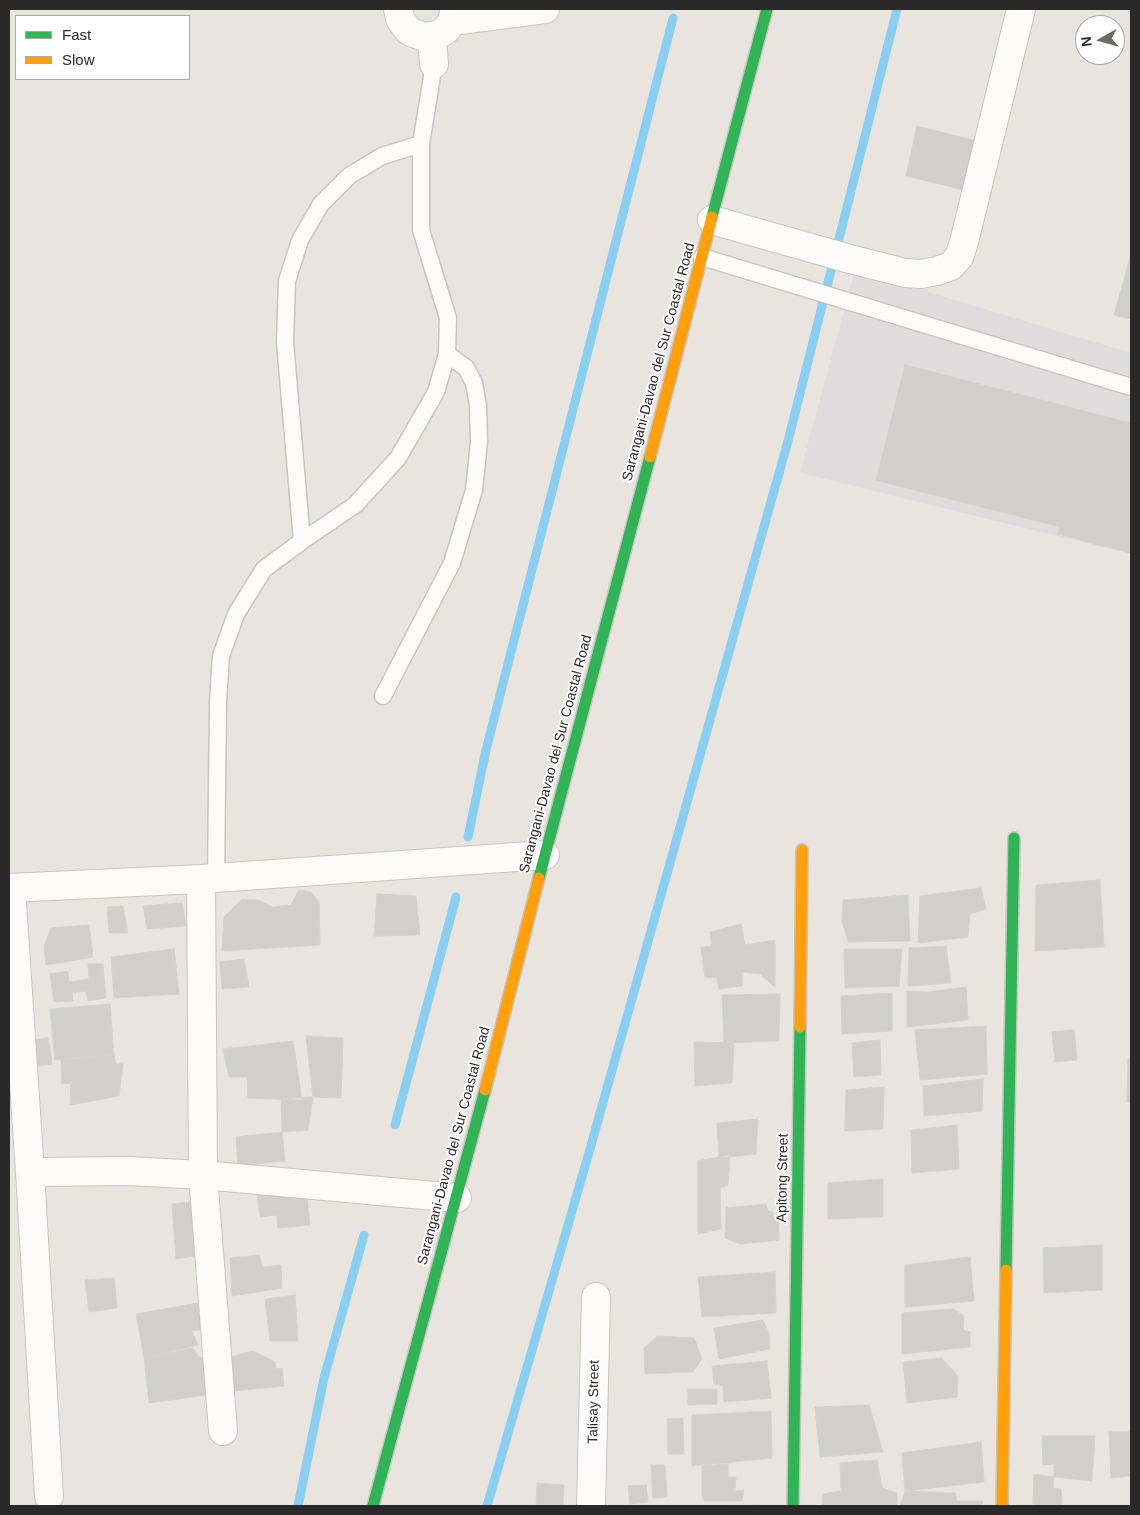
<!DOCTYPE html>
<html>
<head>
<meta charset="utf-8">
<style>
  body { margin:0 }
  #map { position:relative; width:1140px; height:1515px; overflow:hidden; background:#e9e5de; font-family:Helvetica,sans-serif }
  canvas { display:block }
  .frame { position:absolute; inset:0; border:10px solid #292929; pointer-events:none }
  .legend { position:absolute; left:15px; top:15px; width:175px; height:65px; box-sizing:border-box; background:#fff; border:1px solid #a9a9a9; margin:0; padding:6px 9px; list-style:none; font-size:15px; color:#292929 }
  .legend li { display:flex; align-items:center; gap:10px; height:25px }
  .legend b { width:25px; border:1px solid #a9a9a9 }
  .north { position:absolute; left:1075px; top:15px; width:50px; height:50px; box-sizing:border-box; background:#fff; border:1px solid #a9a9a9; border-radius:50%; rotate:263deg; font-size:14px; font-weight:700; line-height:20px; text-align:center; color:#292929 }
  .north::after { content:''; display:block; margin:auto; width:18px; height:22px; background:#6c6b68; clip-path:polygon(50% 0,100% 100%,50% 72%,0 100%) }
</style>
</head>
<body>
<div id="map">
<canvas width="1140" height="1515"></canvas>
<div class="frame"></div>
<ul class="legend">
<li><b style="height:6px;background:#30b455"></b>Fast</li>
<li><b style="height:6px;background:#ff9f0a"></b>Slow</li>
</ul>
<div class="north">N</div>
</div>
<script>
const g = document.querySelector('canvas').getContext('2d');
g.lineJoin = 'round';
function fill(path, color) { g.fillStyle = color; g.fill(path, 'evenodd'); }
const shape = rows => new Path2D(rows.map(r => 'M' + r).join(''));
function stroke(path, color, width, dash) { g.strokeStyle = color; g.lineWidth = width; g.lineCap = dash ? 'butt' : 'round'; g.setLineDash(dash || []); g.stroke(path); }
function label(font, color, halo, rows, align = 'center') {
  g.font = font + ' Helvetica,sans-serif'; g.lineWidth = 4; g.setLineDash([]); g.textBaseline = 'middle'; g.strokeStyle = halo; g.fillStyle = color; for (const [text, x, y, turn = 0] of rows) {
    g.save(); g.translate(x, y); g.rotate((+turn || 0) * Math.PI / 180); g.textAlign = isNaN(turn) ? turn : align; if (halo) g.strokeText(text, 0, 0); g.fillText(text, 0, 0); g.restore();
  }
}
fill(shape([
  [855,270,1131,353,1131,554,800,473]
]), '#e0dcde');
stroke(shape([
  [468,837,486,750,673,18],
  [395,1125,456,897],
  [298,1506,324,1378,364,1235],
  [487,1506,590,1149,788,441,897,9]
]), '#8acff2', 9);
const building = shape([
  [917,126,977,141,965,190,906,176,917,126],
  [1131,254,1131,319,1114,315,1131,254],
  [905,365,1131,423,1131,553,1058,534,1060,527,876,480,905,365],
  [1100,880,1104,947,1035,951,1036,885,1100,880],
  [981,888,986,909,970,914,968,937,918,943,920,896,981,888],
  [299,890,311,892,319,902,320,945,222,951,224,917,242,899,258,900,272,907,291,905,299,890],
  [377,894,416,896,420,935,374,936,377,894],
  [908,895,910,941,848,942,842,921,843,900,908,895],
  [182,903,186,926,147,929,143,906,182,903],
  [123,906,128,933,109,933,107,907,123,906],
  [741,924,745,945,775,940,775,987,760,974,742,972,742,986,719,989,717,978,705,977,701,947,712,946,710,932,741,924],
  [89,925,93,957,46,965,44,946,51,928,89,925],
  [946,946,951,983,908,986,909,948,946,946],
  [174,949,179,994,114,998,111,957,174,949],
  [844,949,902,949,899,986,845,988,844,949],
  [244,959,249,987,222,989,220,962,244,959],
  [88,964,103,964,106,998,88,1001,86,991,72,993,73,1001,54,1002,50,974,68,971,69,982,89,979,88,964],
  [966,987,968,1020,907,1027,907,991,929,992,966,987],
  [892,993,892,1031,842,1034,841,996,892,993],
  [780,994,779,1041,724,1043,722,995,780,994],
  [110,1004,114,1055,55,1060,50,1009,110,1004],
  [986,1026,987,1074,920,1080,915,1030,986,1026],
  [1074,1030,1077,1060,1055,1062,1052,1032,1074,1030],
  [306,1036,343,1038,341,1098,313,1097,306,1036],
  [48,1038,52,1064,30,1067,27,1041,48,1038],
  [880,1040,881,1075,854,1077,852,1043,880,1040],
  [293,1041,302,1100,248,1098,247,1077,229,1077,223,1049,293,1041],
  [694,1042,734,1043,732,1083,695,1086,694,1042],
  [114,1055,116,1064,123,1064,119,1096,70,1105,71,1083,62,1084,61,1059,114,1055],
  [1128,1059,1131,1059,1131,1102,1127,1102,1128,1059],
  [983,1079,982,1111,924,1116,923,1086,983,1079],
  [884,1087,883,1129,845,1131,846,1090,884,1087],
  [313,1097,308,1130,282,1132,281,1099,313,1097],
  [758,1119,756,1154,719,1158,717,1123,758,1119],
  [957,1125,959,1169,912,1173,911,1130,957,1125],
  [282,1132,285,1161,238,1166,236,1137,282,1132],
  [730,1155,728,1185,720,1188,698,1186,698,1161,730,1155],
  [883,1179,883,1217,828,1219,828,1183,883,1179],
  [698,1186,720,1188,721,1229,698,1234,698,1186],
  [306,1187,310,1225,278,1228,277,1215,260,1217,257,1192,306,1187],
  [197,1201,199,1255,176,1259,172,1204,197,1201],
  [766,1204,768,1211,773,1212,773,1218,778,1218,779,1240,740,1244,725,1238,726,1208,766,1204],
  [1102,1245,1102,1290,1044,1293,1043,1248,1102,1245],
  [259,1255,263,1267,281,1265,282,1288,232,1296,230,1258,259,1255],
  [970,1257,974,1301,905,1307,905,1265,970,1257],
  [775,1272,776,1313,702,1317,698,1277,775,1272],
  [114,1278,117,1308,89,1312,85,1280,114,1278],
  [295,1295,298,1341,270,1341,265,1299,295,1295],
  [198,1303,205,1329,192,1331,198,1345,144,1358,136,1314,198,1303],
  [953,1309,964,1316,963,1330,970,1332,970,1347,902,1354,902,1313,953,1309],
  [763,1320,769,1333,770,1349,719,1359,714,1328,763,1320],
  [657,1336,694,1338,702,1359,693,1372,645,1374,644,1348,657,1336],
  [193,1348,199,1357,211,1360,213,1394,149,1403,144,1358,193,1348],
  [253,1351,275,1362,276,1369,282,1368,284,1386,233,1391,230,1357,253,1351],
  [942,1358,958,1376,957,1397,907,1403,903,1362,942,1358],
  [767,1361,771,1398,724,1402,723,1386,714,1384,712,1366,767,1361],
  [688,1389,717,1389,717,1404,688,1405,688,1389],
  [869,1405,883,1452,820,1457,815,1407,869,1405],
  [771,1411,772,1458,692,1466,692,1415,771,1411],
  [683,1418,684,1454,668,1454,667,1419,683,1418],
  [1109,1432,1131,1432,1131,1476,1111,1478,1109,1432],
  [1042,1436,1095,1436,1092,1481,1054,1477,1054,1464,1043,1465,1042,1436],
  [981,1442,984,1482,905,1491,902,1453,981,1442],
  [877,1460,882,1488,897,1493,897,1506,822,1506,823,1494,841,1491,840,1463,877,1460],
  [728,1464,728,1477,736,1477,735,1491,744,1490,742,1501,704,1501,702,1496,702,1466,728,1464],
  [651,1465,665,1465,667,1497,653,1498,651,1465],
  [1034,1474,1054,1477,1053,1488,1061,1489,1062,1506,1033,1506,1034,1474],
  [537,1483,564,1485,563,1506,536,1506,537,1483],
  [646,1485,648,1502,630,1504,628,1486,646,1485],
  [905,1491,955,1493,957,1501,983,1501,982,1506,900,1506,905,1491],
  [759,1505,759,1506,701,1506,759,1505]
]);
fill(building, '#d1cfca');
stroke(building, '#d4d1ca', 1);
const lane = shape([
  [702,257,1131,387],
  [302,541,285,342,287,281,300,240,321,204,349,176,382,156,421,144],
  [383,696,452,563,474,490,479,442,478,406,474,383,466,368,447,354],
  [216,878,218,702,221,656,236,614,264,569,302,541,355,505,398,458,436,392,447,354,448,318,421,230,421,144,434,64]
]);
const street = shape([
  [398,9,400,19,408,30,413,33,425,37,437,35,446,30,452,21,455,9],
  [452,21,545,9],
  [432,37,434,64],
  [712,220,850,259,905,273,921,274,937,271,951,266,959,257,964,242,1021,9],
  [201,879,203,1175,223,1431],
  [9,888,201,879,545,855],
  [11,888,30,1172,49,1496],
  [30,1172,128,1171,203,1175,457,1198],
  [591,1506,596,1297]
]);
const fast = shape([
  [712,217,767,9],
  [539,878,650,457],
  [1006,1270,1014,838],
  [373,1506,485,1090],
  [793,1506,800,1027]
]);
const slow = shape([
  [650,457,712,217],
  [800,1027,802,850],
  [485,1090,539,878],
  [1002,1506,1006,1270]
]);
stroke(lane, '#c6c4c4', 19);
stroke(street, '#c6c4c4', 30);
stroke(fast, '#c6c4c4', 14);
stroke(slow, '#c6c4c4', 14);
stroke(lane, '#fcfbfa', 16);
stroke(street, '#fcfbfa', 28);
stroke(fast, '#30b455', 11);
stroke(slow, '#ff9f0a', 11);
label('14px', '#292929', '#fff', [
  ["Sarangani-Davao del Sur Coastal Road",659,362,-75],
  ["Sarangani-Davao del Sur Coastal Road",556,754,-75],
  ["Sarangani-Davao del Sur Coastal Road",454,1146,-75],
  ["Apitong Street",783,1178,-89],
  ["Talisay Street",594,1402,-89]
]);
</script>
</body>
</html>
